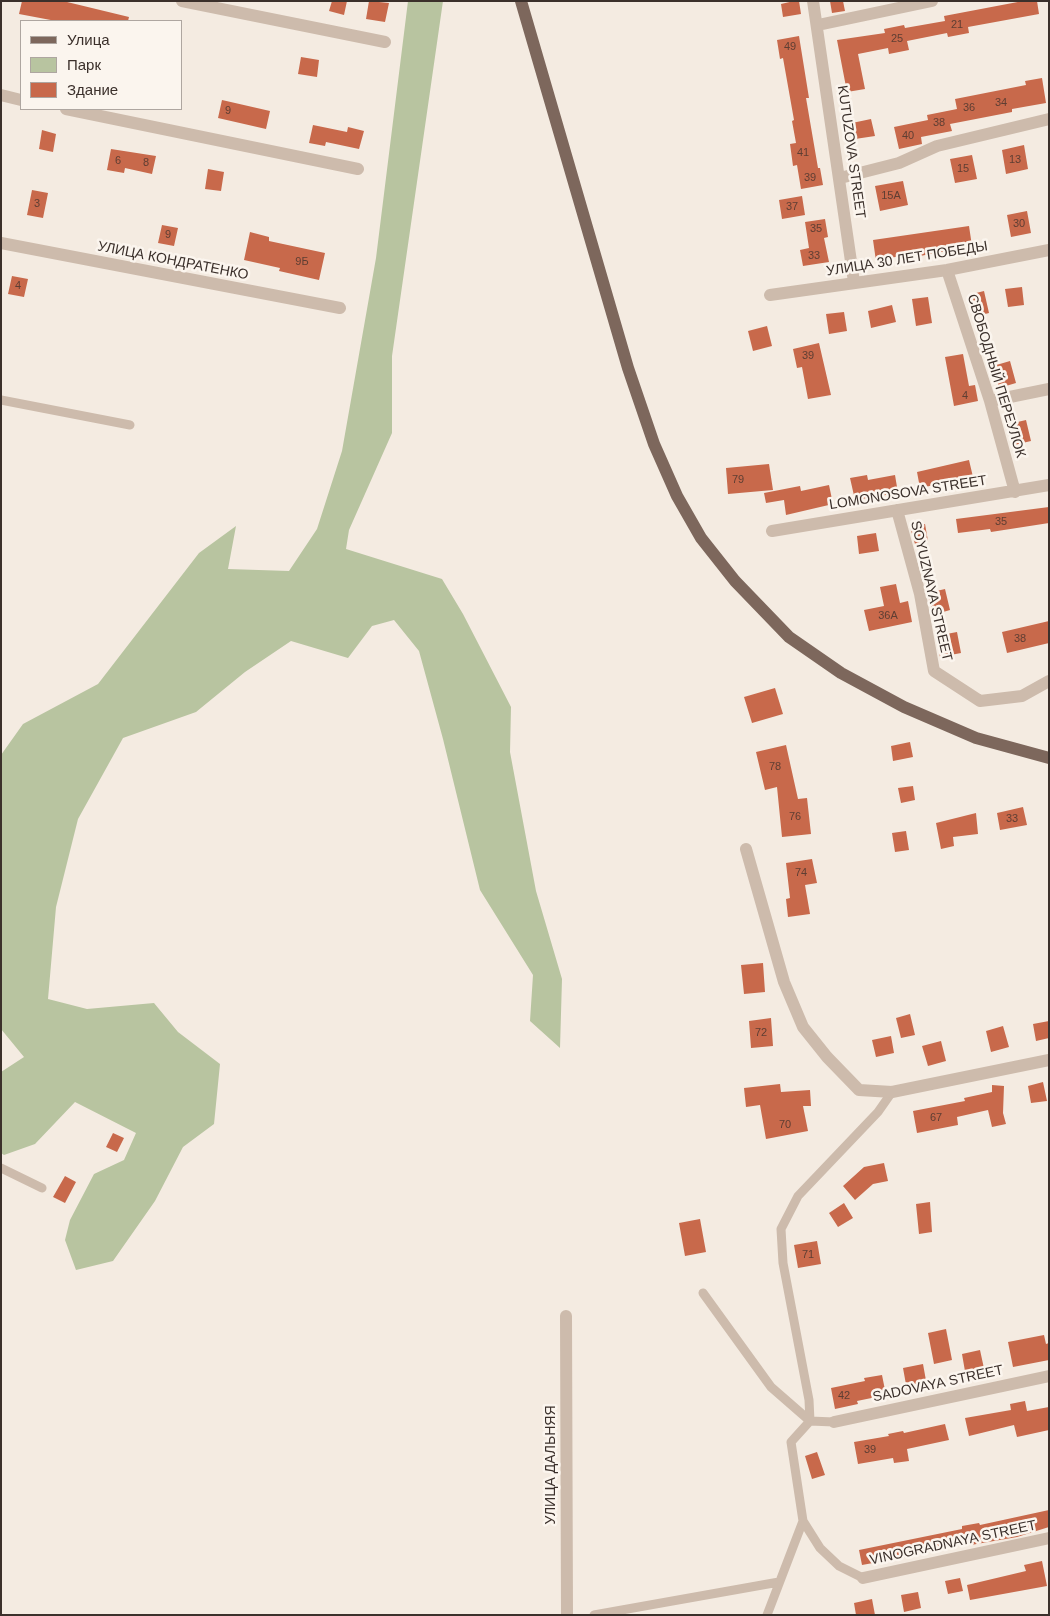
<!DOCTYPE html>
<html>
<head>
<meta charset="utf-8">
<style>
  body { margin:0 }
  #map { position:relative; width:1050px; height:1616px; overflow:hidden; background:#f4ebe1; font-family:Helvetica,sans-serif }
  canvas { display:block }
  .frame { position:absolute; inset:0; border:2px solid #3b302b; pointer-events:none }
  .legend { position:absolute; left:20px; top:20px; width:162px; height:90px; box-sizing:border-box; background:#fbf5ee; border:1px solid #aea6a0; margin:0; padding:6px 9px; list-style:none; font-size:15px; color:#3b302b }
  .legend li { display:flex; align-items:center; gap:10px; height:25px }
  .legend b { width:25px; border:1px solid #aea6a0 }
</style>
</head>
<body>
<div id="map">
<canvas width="1050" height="1616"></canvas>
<div class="frame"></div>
<ul class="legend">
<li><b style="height:6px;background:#7d675c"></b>Улица</li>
<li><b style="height:14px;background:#b8c4a0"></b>Парк</li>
<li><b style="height:14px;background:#c8694b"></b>Здание</li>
</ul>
</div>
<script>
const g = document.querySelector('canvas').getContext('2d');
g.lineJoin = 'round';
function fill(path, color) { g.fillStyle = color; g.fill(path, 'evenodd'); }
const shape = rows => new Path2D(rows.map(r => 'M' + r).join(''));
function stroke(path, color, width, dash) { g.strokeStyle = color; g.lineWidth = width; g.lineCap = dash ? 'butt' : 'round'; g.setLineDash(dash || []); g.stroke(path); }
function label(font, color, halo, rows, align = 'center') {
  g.font = font + ' Helvetica,sans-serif'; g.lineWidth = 5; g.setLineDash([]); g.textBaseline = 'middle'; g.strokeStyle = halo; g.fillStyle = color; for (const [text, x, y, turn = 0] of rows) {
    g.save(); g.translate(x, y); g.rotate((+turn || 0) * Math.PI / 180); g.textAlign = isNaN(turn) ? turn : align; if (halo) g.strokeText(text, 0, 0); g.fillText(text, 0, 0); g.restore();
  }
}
fill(shape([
  [408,1,443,1,392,356,392,433,349,530,346,549,442,579,463,614,511,707,510,752,536,891,562,979,560,1048,530,1021,533,975,480,890,443,739,419,651,394,620,372,626,348,658,291,641,245,672,196,712,123,738,78,819,56,907,48,999,87,1009,154,1003,178,1032,220,1064,214,1124,183,1147,155,1201,113,1261,76,1270,65,1240,70,1220,94,1174,124,1160,136,1133,75,1102,35,1144,4,1155,1,1153,1,1072,24,1057,1,1029,1,755,23,724,98,684,199,553,236,526,228,569,289,571,317,529,342,451,376,258]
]), '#b8c4a0');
fill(shape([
  [22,1,63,1,129,17,128,21,56,21,19,14],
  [332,1,347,1,344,15,329,11],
  [369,1,389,3,385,22,366,19],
  [794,1,799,1,801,14,783,17,781,4],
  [830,1,843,1,845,11,832,13],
  [1023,1,1037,1,1039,14,968,27,969,33,948,37,947,33,907,41,909,50,889,54,888,48,858,54,865,89,847,92,837,40,885,33,884,29,904,25,905,28,945,21,944,16],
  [799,36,809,98,806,98,818,168,820,168,823,185,801,189,797,165,793,166,790,144,796,143,792,121,794,120,783,58,780,59,777,40],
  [301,57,319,60,317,77,298,74],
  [1042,78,1046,103,1012,109,1012,112,950,124,952,131,921,137,922,144,899,149,894,127,928,120,927,115,957,109,955,99,1026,85,1025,81],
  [222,100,270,111,266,129,218,118],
  [871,119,875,136,855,139,852,123],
  [313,125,347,132,348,127,364,131,359,149,326,142,325,146,309,143],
  [42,130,56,134,53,152,39,149],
  [1024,145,1028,169,1006,174,1002,150],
  [111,149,156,156,152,174,125,168,124,173,107,170],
  [972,155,977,179,955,183,950,159],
  [208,169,224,172,221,191,205,189],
  [903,181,908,205,880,211,875,186],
  [32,190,48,193,43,218,27,215],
  [802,196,805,215,782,219,779,200],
  [1027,211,1031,233,1011,237,1007,215],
  [825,219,828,237,824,238,829,262,803,266,800,250,809,248,805,222],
  [162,225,178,228,174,246,158,243],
  [969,226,972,246,920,256,919,252,876,261,873,240],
  [250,232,269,237,269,241,325,253,319,280,279,271,280,268,244,260],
  [12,276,28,279,24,297,8,294],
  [1022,287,1024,305,1008,307,1005,289],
  [984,291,989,313,977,316,972,294],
  [928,297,932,323,916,326,912,299],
  [892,305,896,322,871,328,868,311],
  [844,312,847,331,829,334,826,314],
  [767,326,772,346,753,351,748,331],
  [819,343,831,395,808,399,802,367,797,368,793,349],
  [963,354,969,386,975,385,978,401,954,406,945,357],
  [1010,361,1016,383,999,388,993,366],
  [1026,420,1031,441,1014,445,1009,424],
  [969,460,973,477,920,488,917,472],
  [769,464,773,490,728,494,726,468],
  [867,475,868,480,895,475,898,493,855,500,850,478],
  [829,485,833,504,786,515,784,500,766,503,764,493,800,486,801,491],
  [1049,507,1049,523,991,532,990,529,958,533,956,519],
  [925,524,928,541,915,544,910,527],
  [876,533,879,551,859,554,857,536],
  [896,584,900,603,908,601,912,622,869,631,864,610,884,606,880,587],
  [945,589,950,610,933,615,928,593],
  [1049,621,1049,643,1007,653,1002,632],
  [957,632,961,653,940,657,936,636],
  [775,688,783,714,752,723,744,697],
  [910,742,913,757,893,761,891,746],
  [786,745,798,799,807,798,811,834,782,837,777,787,765,790,756,752],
  [913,786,915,800,901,803,898,788],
  [1023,807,1027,825,1000,830,997,813],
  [976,813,978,834,953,837,954,846,941,849,936,823],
  [906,831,909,850,895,852,892,833],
  [812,859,817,883,805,885,810,914,788,917,786,899,790,898,786,863],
  [763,963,765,992,744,994,741,965],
  [910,1014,915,1035,901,1038,896,1018],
  [771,1018,773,1046,751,1048,749,1021],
  [1049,1021,1049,1038,1036,1041,1033,1024],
  [1003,1026,1009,1047,991,1052,986,1031],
  [891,1036,894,1053,876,1057,872,1040],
  [941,1041,946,1061,928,1066,922,1046],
  [1043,1082,1047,1101,1031,1103,1028,1086],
  [780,1084,781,1092,810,1090,811,1106,803,1106,808,1131,766,1139,760,1105,746,1107,744,1088],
  [992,1085,1004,1086,1003,1113,1006,1124,992,1127,988,1110,957,1117,958,1125,917,1133,913,1111,965,1101,964,1098,992,1092],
  [113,1133,124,1138,117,1152,106,1147],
  [884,1163,888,1181,873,1184,855,1200,843,1186,864,1167],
  [65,1176,76,1182,65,1203,53,1197],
  [930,1202,932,1232,919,1234,916,1204],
  [844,1203,853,1218,838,1227,829,1213],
  [700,1219,706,1252,685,1256,679,1223],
  [817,1241,821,1264,798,1268,794,1245],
  [946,1329,952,1360,934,1364,928,1333],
  [1044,1335,1046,1344,1049,1343,1049,1360,1013,1367,1008,1342],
  [980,1350,985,1373,966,1377,962,1354],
  [923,1364,927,1386,907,1390,903,1368],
  [882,1375,886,1395,857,1401,858,1404,835,1409,831,1388,865,1381,864,1378],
  [1025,1401,1027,1411,1049,1407,1049,1430,1017,1437,1014,1425,969,1436,965,1418,1011,1410,1010,1404],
  [945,1424,949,1440,907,1449,909,1461,894,1463,893,1458,858,1464,854,1442,889,1436,888,1434,903,1431,904,1433],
  [817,1452,825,1475,812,1479,805,1456],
  [1049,1510,1049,1527,1017,1537,965,1546,965,1542,916,1550,917,1555,862,1565,859,1550,962,1529,962,1526,979,1523,980,1525],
  [1042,1561,1047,1586,970,1600,967,1585,1026,1571,1024,1565],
  [960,1578,963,1591,948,1594,945,1581],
  [918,1592,921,1608,904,1612,901,1595],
  [872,1599,875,1615,856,1615,854,1603]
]), '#c8694b');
stroke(shape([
  [1,400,130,425],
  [1,1168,42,1188],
  [703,1293,771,1387,810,1421,809,1400,783,1263,781,1229,798,1196,878,1112,892,1092],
  [834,1422,810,1421,791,1442,803,1521,820,1548,839,1566,863,1578],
  [594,1615,779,1582],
  [767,1615,803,1521]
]), '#cdbbac', 9);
stroke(shape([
  [182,1,385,42],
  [813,1,854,282],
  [818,25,932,1],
  [1,95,21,100],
  [66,109,358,169],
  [840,178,899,163,937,146,1049,119],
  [1,243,340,308],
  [947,270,990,401,1015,492],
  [770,295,947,270,1049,250],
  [990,401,1049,389],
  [897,510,920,594,934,671,980,701,1022,696,1049,681],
  [772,531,1049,485],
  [746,849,784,982,803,1027,827,1057,859,1090,892,1092,1049,1060],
  [566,1316,567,1615],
  [834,1422,1049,1376],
  [863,1578,1049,1538]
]), '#cdbbac', 12);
stroke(shape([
  [521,1,628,368,654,444,677,496,701,538,735,581,789,637,841,673,904,707,976,738,1049,758]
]), '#7d675c', 12);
label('11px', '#5e3e33', null, [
  ["21",957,25],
  ["25",897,39],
  ["49",790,47],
  ["34",1001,103],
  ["36",969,108],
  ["9",228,111],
  ["38",939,123],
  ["40",908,136],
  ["41",803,153],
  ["13",1015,160],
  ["6",118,161],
  ["8",146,163],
  ["15",963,169],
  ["39",810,178],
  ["15А",891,196],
  ["3",37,204],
  ["37",792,207],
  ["30",1019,224],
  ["35",816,229],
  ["9",168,235],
  ["33",814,256],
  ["9Б",302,262],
  ["4",18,286],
  ["39",808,356],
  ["4",965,396],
  ["79",738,480],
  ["35",1001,522],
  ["36А",888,616],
  ["38",1020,639],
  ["78",775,767],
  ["76",795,817],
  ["33",1012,819],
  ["74",801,873],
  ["72",761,1033],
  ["67",936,1118],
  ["70",785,1125],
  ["71",808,1255],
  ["42",844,1396],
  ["39",870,1450]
]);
label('14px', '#3b302b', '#fbf5ee', [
  ["KUTUZOVA STREET",851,152,82],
  ["УЛИЦА 30 ЛЕТ ПОБЕДЫ",907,259,-9],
  ["УЛИЦА КОНДРАТЕНКО",173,261,11],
  ["СВОБОДНЫЙ ПЕРЕУЛОК",996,376,73],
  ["LOMONOSOVA STREET",908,493,-9],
  ["SOYUZNAYA STREET",931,591,77],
  ["SADOVAYA STREET",938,1384,-12],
  ["УЛИЦА ДАЛЬНЯЯ",551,1465,-90],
  ["VINOGRADNAYA STREET",953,1543,-12]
]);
</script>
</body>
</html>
